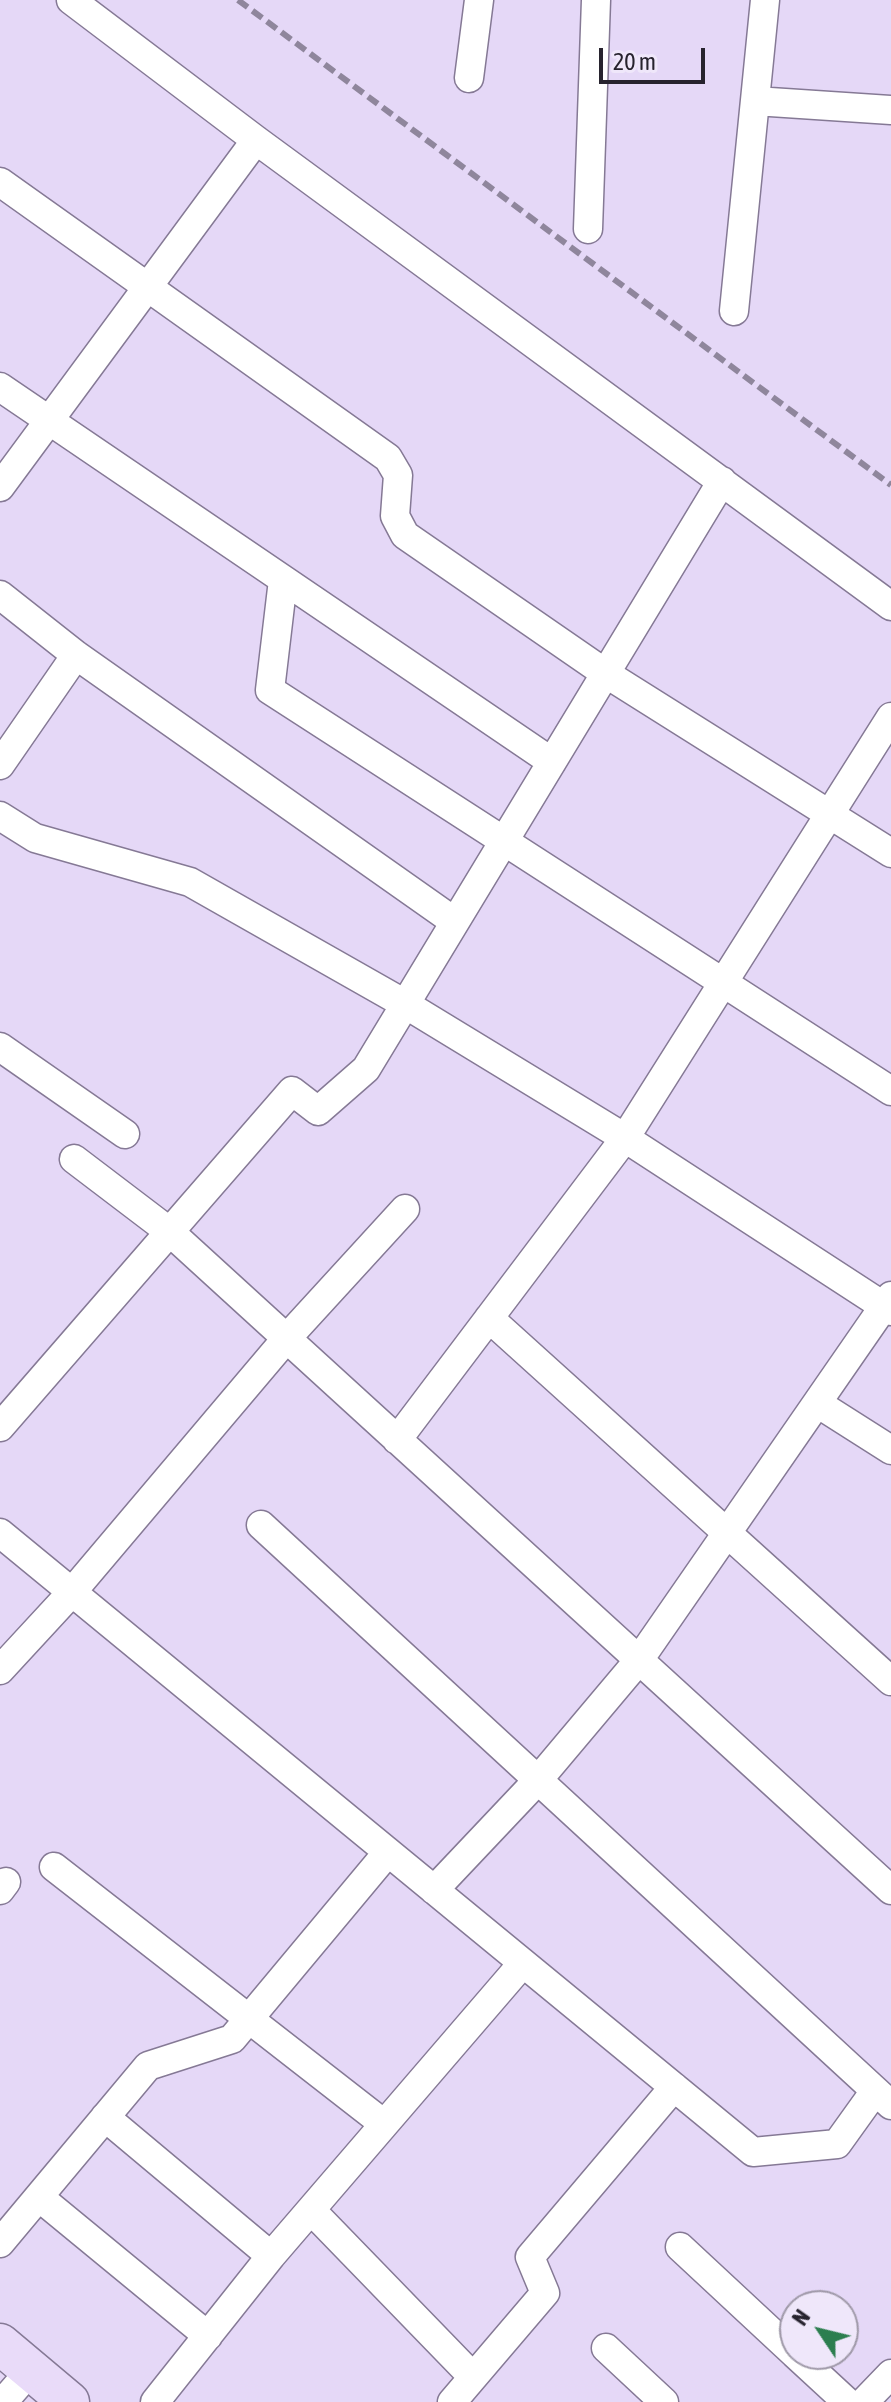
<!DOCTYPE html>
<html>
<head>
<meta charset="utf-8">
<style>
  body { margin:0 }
  #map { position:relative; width:891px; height:2402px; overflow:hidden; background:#e5d8f7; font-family:"Asap Condensed",sans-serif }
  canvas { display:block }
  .north { position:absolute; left:779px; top:2290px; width:80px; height:80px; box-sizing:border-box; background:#efe7fa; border:2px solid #9f99a8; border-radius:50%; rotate:305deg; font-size:22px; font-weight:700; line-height:32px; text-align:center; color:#27232e }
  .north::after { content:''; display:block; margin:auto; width:28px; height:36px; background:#2c7e4f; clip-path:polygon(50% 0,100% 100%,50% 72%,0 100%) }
  .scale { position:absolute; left:599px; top:48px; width:106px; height:36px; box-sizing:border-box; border:4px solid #27232e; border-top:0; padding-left:10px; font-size:24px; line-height:28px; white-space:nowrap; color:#27232e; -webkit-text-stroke:6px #efe7fa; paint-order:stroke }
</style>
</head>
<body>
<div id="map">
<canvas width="891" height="2402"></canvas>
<div class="north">N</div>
<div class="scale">20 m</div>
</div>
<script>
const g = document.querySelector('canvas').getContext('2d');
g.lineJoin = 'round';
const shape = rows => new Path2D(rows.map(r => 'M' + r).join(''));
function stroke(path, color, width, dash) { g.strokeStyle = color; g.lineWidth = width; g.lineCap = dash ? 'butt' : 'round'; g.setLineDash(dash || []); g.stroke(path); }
const street = shape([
  [71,0,256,140,891,606],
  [469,78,479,0],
  [755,101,891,110],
  [0,182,388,458,398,475,395,516,405,535,605,673,891,853],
  [588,229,596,0],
  [734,311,765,0],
  [0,387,552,762],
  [0,487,256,140],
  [283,580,270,690,891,1091],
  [0,595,76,655,455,922],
  [0,765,76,655],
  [0,816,35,838,190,882,405,1004,625,1138,891,1311],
  [0,1047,125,1134],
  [74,1159,170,1232,891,1890],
  [489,1318,891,1681],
  [817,1403,891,1450],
  [0,1427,292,1091,318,1111,366,1069,722,481],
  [397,1440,625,1138,891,717],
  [261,1525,891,2105],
  [0,1533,753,2152,837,2144,875,2091],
  [0,1670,72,1592,286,1339,405,1209],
  [54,1867,384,2124],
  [0,1890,6,1882],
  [434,1890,538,1780,639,1660,891,1296],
  [105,2117,271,2256],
  [39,2197,208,2336],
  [311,2210,473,2377],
  [0,2243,148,2066,232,2039,388,1852],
  [680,2247,795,2354],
  [606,2348,664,2402],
  [795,2354,847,2402],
  [3,2402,31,2370],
  [155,2402,271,2256,523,1963],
  [452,2402,545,2293,530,2257,674,2087],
  [864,2402,891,2374]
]);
const secondary = shape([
  [0,2344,69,2402]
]);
stroke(street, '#857995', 31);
stroke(secondary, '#857995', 43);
stroke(street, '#fff', 28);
stroke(secondary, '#e9dbf9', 40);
stroke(shape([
  [238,0,891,485]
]), '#8f869c', 6, [12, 6]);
</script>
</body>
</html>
